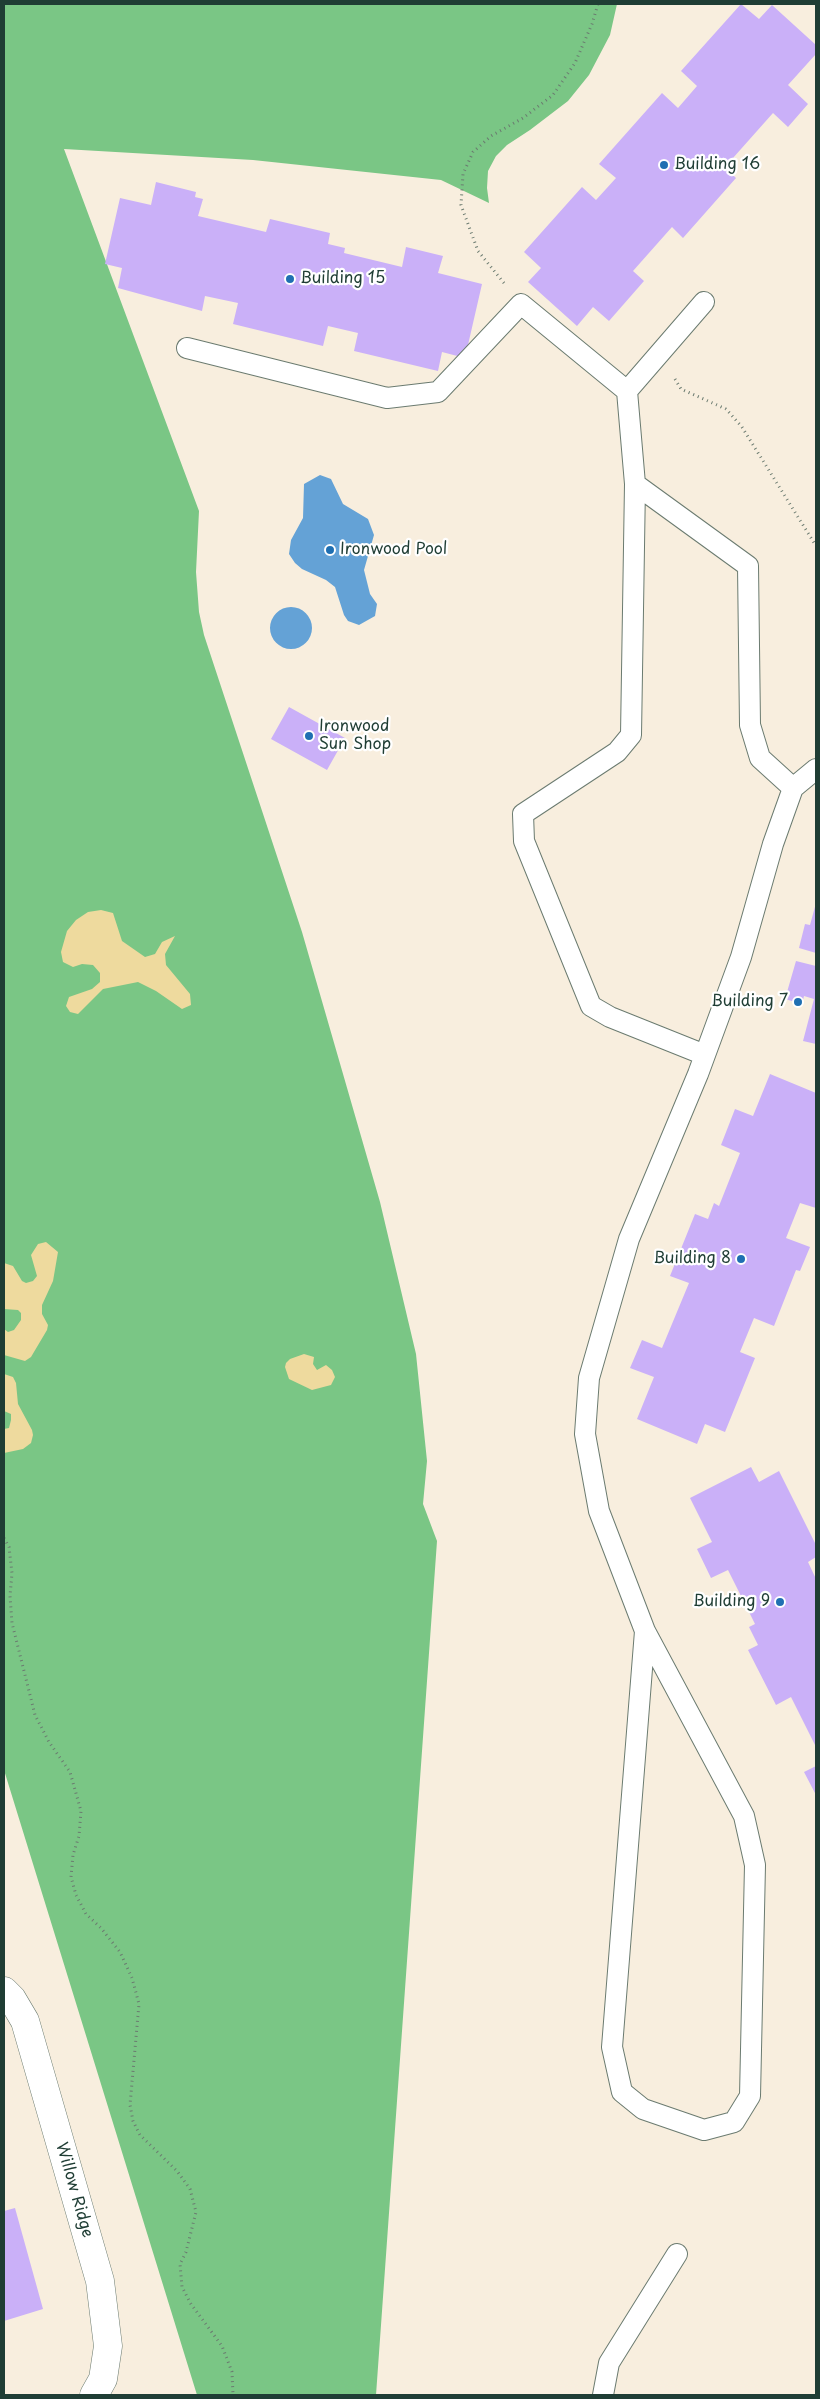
<!DOCTYPE html>
<html>
<head>
<meta charset="utf-8">
<style>
  body { margin:0 }
  #map { position:relative; width:820px; height:2399px; overflow:hidden; background:#f8eede; font-family:"Playpen Sans",sans-serif }
  canvas { display:block }
  .frame { position:absolute; inset:0; border:5px solid #1f3d34; pointer-events:none }
</style>
</head>
<body>
<div id="map">
<canvas width="820" height="2399"></canvas>
<div class="frame"></div>
</div>
<script>
const g = document.querySelector('canvas').getContext('2d');
g.lineJoin = 'round';
function fill(path, color) { g.fillStyle = color; g.fill(path, 'evenodd'); }
const shape = rows => new Path2D(rows.map(r => 'M' + r).join(''));
function stroke(path, color, width, dash) { g.strokeStyle = color; g.lineWidth = width; g.lineCap = dash ? 'butt' : 'round'; g.setLineDash(dash || []); g.stroke(path); }
function label(font, color, halo, rows, align = 'center') {
  g.font = font + ' "Playpen Sans",sans-serif'; g.lineWidth = 4.5; g.setLineDash([]); g.textBaseline = 'middle'; g.strokeStyle = halo; g.fillStyle = color; for (const [text, x, y, turn = 0] of rows) {
    g.save(); g.translate(x, y); g.rotate((+turn || 0) * Math.PI / 180); g.textAlign = isNaN(turn) ? turn : align; if (halo) g.strokeText(text, 0, 0); g.fillText(text, 0, 0); g.restore();
  }
}
fill(shape([
  [4,4,617,4,610,35,589,75,568,101,530,130,507,145,496,156,488,171,487,188,489,203,441,180,253,160,64,149,199,511,196,572,199,612,204,635,302,932,380,1202,416,1354,427,1461,423,1504,437,1541,376,2395,197,2395,4,1770]
]), '#7ac685');
fill(shape([
  [101,910,113,913,122,941,145,957,155,954,162,942,175,936,165,954,166,965,190,994,191,1005,182,1009,156,991,138,982,103,989,78,1014,70,1012,66,1006,69,997,92,989,100,982,100,973,93,965,82,964,73,967,63,962,61,952,67,931,76,920,88,912],
  [46,1242,58,1252,53,1281,42,1305,42,1314,48,1325,47,1330,31,1357,25,1361,4,1355,4,1329,8,1332,14,1330,21,1320,21,1313,18,1310,4,1309,4,1263,13,1266,22,1281,26,1283,33,1281,37,1276,31,1255,38,1244],
  [304,1354,314,1357,313,1364,317,1370,326,1365,332,1370,335,1377,331,1385,312,1390,289,1379,285,1367,286,1363,290,1359],
  [4,1374,13,1377,16,1383,18,1404,32,1430,33,1435,31,1443,23,1449,4,1453,4,1429,9,1428,11,1420,11,1414,4,1411]
]), '#eeda9e');
fill(shape([
  [320,475,331,479,343,504,368,519,374,535,364,570,370,594,377,604,375,616,359,625,348,621,344,615,335,587,326,580,302,569,295,563,289,554,291,540,303,518,304,484],
  '270 628a21 21 0 1 1 42 0a21 21 0 1 1-42 0Z'
]), '#64a2d6');
fill(shape([
  [741,4,759,19,772,5,816,45,816,54,788,85,808,104,788,127,773,113,725,167,736,178,683,238,672,227,633,271,644,281,609,321,593,307,577,326,528,282,541,268,524,252,582,187,596,200,616,178,599,164,662,93,678,108,697,86,681,71],
  [156,182,196,192,195,197,203,199,198,216,266,232,270,219,330,233,328,244,345,248,344,253,402,267,406,247,443,256,438,273,482,284,465,358,442,352,438,371,354,351,358,333,328,326,323,346,233,324,238,303,205,296,202,311,118,288,122,268,105,264,120,198,151,205],
  [289,707,345,738,327,770,271,739],
  [816,903,816,953,799,948,805,924,810,925],
  [796,961,816,966,816,1044,803,1041,814,999,804,996,802,1004,785,999],
  [770,1074,816,1093,816,1208,800,1203,786,1238,810,1247,800,1271,796,1270,774,1326,754,1318,740,1352,755,1358,725,1432,705,1424,697,1444,637,1419,654,1377,630,1368,642,1340,662,1348,689,1283,670,1276,695,1214,708,1219,714,1203,719,1206,740,1153,721,1145,735,1109,753,1116],
  [751,1467,759,1482,779,1471,816,1545,816,1557,808,1562,816,1579,816,1747,791,1697,776,1705,748,1650,758,1645,749,1627,755,1624,728,1570,711,1578,697,1549,712,1542,690,1498],
  [816,1766,816,1795,804,1772],
  [15,2208,43,2309,4,2321,4,2211]
]), '#cab0f8');
const service = shape([
  [187,348,387,398,438,392,521,304,627,391,635,484,748,566,750,725,760,758,793,788],
  [627,391,704,302],
  [635,484,631,735,617,752,523,814,524,841,591,1006,610,1017,705,1055],
  [645,1631,612,2047,622,2092,643,2109,704,2130,734,2122,750,2096,755,1865,744,1816,645,1631,599,1511,585,1434,589,1378,629,1239,698,1074,741,957,773,844,793,788,816,769],
  [603,2395,609,2363,677,2254]
]);
const minor = shape([
  [4,1991,12,1999,25,2021,100,2281,108,2346,103,2379,94,2395]
]);
stroke(service, '#6b7b70', 22);
stroke(minor, '#6b7b70', 29);
stroke(shape([
  [504,283,478,251,461,205,463,174,473,152,491,136,523,118,553,95,575,63,592,24,598,4],
  [675,379,681,389,726,409,742,427,816,546],
  [4,1538,9,1547,12,1573,10,1596,12,1623,35,1715,49,1742,70,1772,81,1811,79,1836,73,1855,71,1877,76,1895,86,1914,101,1928,120,1952,132,1978,139,2004,130,2105,133,2121,140,2135,177,2171,190,2189,196,2212,186,2252,180,2264,182,2287,191,2304,222,2346,232,2372,233,2395]
]), '#6b7b70', 3, [1, 4]);
stroke(service, '#fff', 20);
stroke(minor, '#fff', 28);
for (const [x, y, r, color] of [
  [664,165,5,"#1f6fb2"],
  [290,279,5,"#1f6fb2"],
  [330,550,5,"#1f6fb2"],
  [309,736,5,"#1f6fb2"],
  [798,1002,5,"#1f6fb2"],
  [741,1259,5,"#1f6fb2"],
  [780,1602,5,"#1f6fb2"]
]) { const dot = new Path2D(); dot.arc(x, y, r, 0, 2 * Math.PI); g.fillStyle = color; g.fill(dot); stroke(dot, '#fff', 2); }
label('16px', '#1f3d34', '#fff', [
  ["Building 16",674,165],
  ["Building 15",300,279],
  ["Ironwood Pool",340,550],
  ["Ironwood",319,727],
  ["Sun Shop",319,745],
  ["Building 7",788,1002,"right"],
  ["Building 8",731,1259,"right"],
  ["Building 9",770,1602,"right"]
], 'left');
label('16px', '#1f3d34', '#fff', [
  ["Willow Ridge",74,2190,74]
]);
</script>
</body>
</html>
